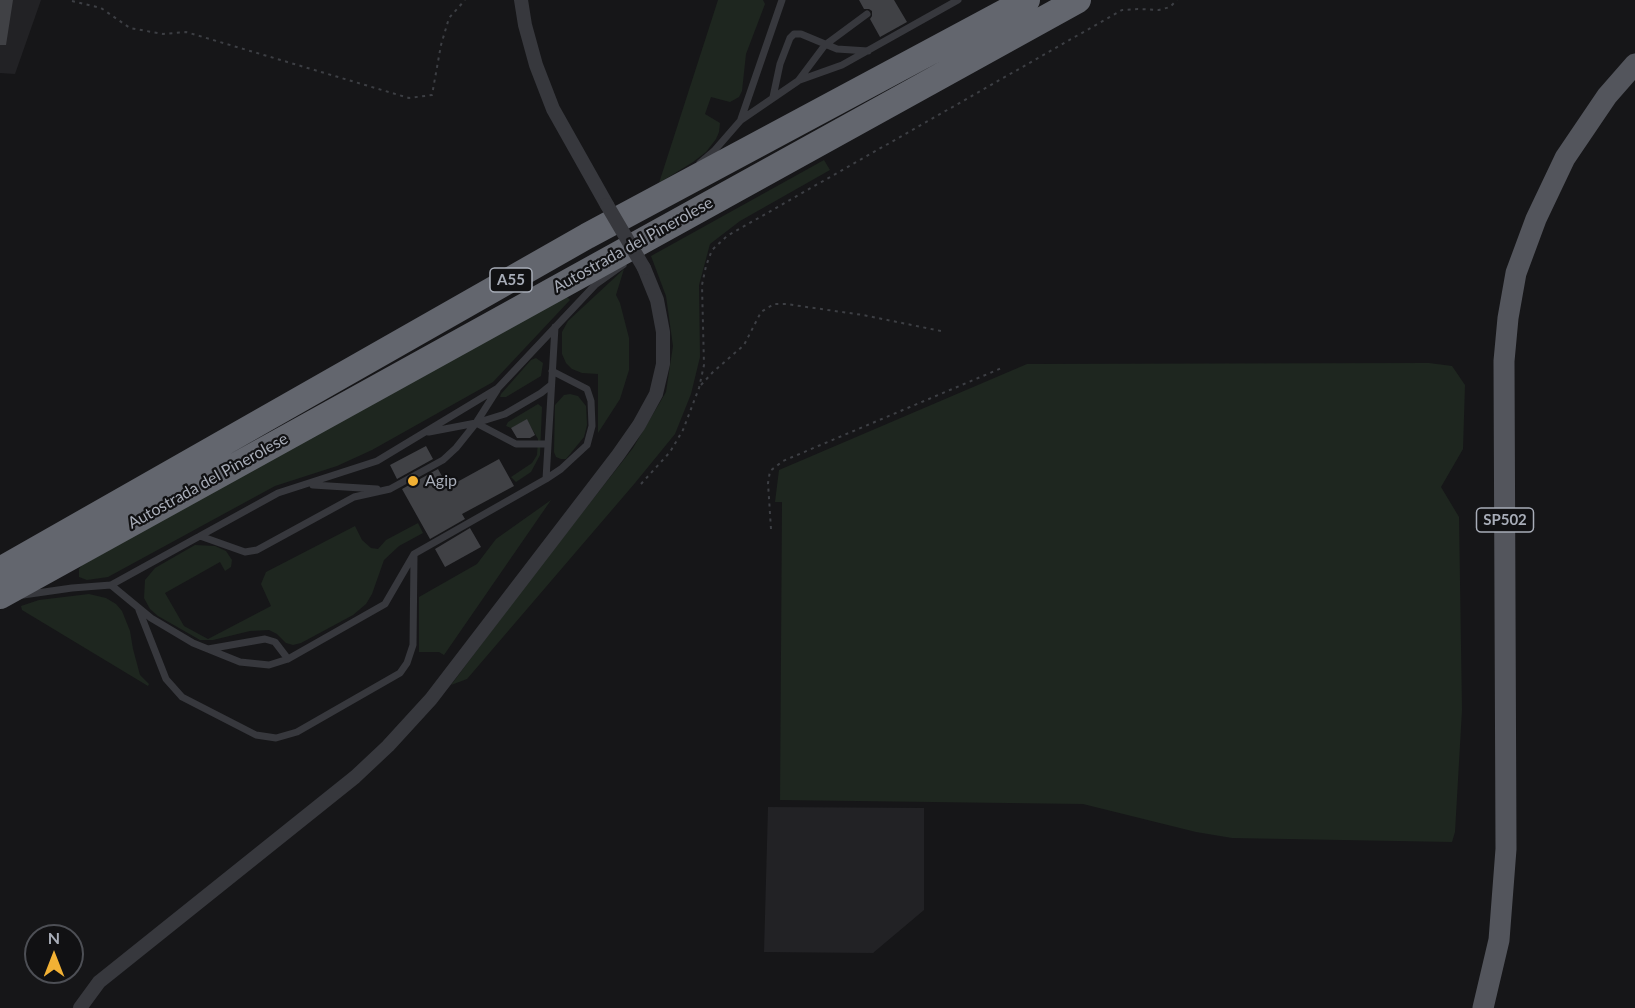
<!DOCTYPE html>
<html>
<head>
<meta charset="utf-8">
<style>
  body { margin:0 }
  #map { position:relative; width:1635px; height:1008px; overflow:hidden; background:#161618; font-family:Lato,sans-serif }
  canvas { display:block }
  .north { position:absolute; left:24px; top:924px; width:60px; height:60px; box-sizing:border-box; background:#111113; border:2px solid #4d4f55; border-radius:50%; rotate:0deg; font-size:16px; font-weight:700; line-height:24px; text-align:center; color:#a8adb8 }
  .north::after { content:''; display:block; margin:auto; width:21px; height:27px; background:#f2b134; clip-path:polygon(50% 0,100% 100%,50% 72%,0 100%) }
</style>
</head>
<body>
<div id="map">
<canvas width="1635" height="1008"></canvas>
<div class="north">N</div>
</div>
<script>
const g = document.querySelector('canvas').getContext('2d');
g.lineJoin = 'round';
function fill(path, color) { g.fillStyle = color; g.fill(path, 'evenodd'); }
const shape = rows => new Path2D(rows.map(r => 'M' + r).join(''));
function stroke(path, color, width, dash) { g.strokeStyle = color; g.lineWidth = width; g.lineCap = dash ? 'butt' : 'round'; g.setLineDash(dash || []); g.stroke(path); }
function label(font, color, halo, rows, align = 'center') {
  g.font = font + ' Lato,sans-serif'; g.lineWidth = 4.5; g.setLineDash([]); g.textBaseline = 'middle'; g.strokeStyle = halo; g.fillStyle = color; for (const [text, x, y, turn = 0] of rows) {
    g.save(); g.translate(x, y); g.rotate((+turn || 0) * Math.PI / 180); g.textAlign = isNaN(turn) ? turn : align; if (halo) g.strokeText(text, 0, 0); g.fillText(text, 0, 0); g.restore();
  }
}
fill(shape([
  [0,0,41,0,15,74,0,73],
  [768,807,924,808,924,910,873,953,764,952]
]), '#222225');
fill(shape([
  [718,0,763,0,765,4,746,54,742,91,739,97,730,102,711,97,705,114,720,123,719,132,716,139,706,152,693,162,659,183],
  [824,160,830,170,740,221,710,244,699,285,700,357,691,394,675,434,635,483,467,679,451,685,531,578,633,448,666,392,673,346,666,296,651,256],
  [624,269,616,295,620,303,629,338,629,370,620,399,598,433,598,374,582,373,572,369,566,363,562,354,562,332,568,321],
  [566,296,570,300,493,382,372,450,337,466,275,486,108,577,87,580,79,577,79,569,82,565],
  [536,358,543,363,541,376,506,397,500,397,501,394,531,360],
  [1429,363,1452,366,1465,385,1463,449,1441,487,1459,517,1462,710,1455,832,1452,842,1232,838,1196,832,1083,804,780,800,782,502,775,502,779,470,1027,364],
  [570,394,578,396,586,406,587,425,584,437,566,459,561,459,556,457,554,452,555,405,564,395],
  [538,404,542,407,540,455,531,472,516,482,511,477,532,463,537,455,538,439,527,420,511,428,506,426,508,422],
  [551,500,444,655,439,652,419,652,419,597,477,564,496,539],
  [418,523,423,533,399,546,384,560,372,594,366,604,353,615,301,643,293,645,286,643,277,634,269,630,250,631,213,640,200,640,158,616,150,609,144,598,145,580,155,568,195,545,215,546,226,551,232,560,231,567,225,571,220,562,165,593,184,626,208,639,271,606,261,584,266,572,355,526,362,540,371,548,378,549,386,540],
  [89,594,106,598,116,604,122,611,130,631,133,649,140,675,149,684,148,686,22,610,21,606,39,600]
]), '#1e261f');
fill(shape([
  [0,0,13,0,6,45,0,45],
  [859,0,894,0,907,22,880,37,870,19,872,16,872,11,869,9,864,9],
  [527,419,535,435,530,438,517,438,511,428],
  [426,446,433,459,397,479,390,465],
  [499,459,514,486,462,514,465,519,430,539,402,489,438,469,448,487],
  [470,528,481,547,445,567,435,549]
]), '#404145');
stroke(shape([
  [72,1,101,8,130,28,163,34,186,32,409,98,432,95,441,45,449,18,465,0],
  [701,385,713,372,744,345,761,312,774,304,786,304,863,315,941,331],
  [641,484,670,452,683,430,699,388,704,365,702,285,706,266,712,250,727,236,1122,10,1138,9,1159,10,1170,7,1177,0],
  [771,529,768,483,770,471,783,461,1004,367]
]), '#3d3f44', 2, [3, 4.5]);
stroke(shape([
  [800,80,842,65,958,0],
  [773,97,780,64,790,38,794,34,801,34,837,49,868,51],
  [741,119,782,0],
  [700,163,714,151,741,120,798,81,825,45,867,14],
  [476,423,516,444,548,444],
  [429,432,476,423,505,414,541,393,551,385],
  [546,479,561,469,587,445,592,426,591,401,587,389,552,371],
  [313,485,377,489],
  [200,536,245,552,257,550,354,497,390,489,443,460,456,448,476,423,497,390],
  [111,585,151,618,193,643,240,662,269,665,288,659,385,604,414,554,546,479,555,327],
  [23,595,72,588,111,585,278,493,377,461,498,388,595,285,623,265],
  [139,610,166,679,182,697,256,735,276,738,297,732,400,673,407,663,413,645,414,556],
  [208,649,265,639,275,642,288,659]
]), '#37383d', 7);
stroke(shape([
  [521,0,525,25,536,65,553,109,607,205],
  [80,1008,99,982,355,777,388,746,431,699,618,455,639,425,656,394,663,364,663,332,657,300,644,268]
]), '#37383d', 14);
stroke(shape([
  [1483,1008,1499,940,1506,849,1504,361,1508,318,1516,273,1536,219,1565,158,1607,96,1635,64]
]), '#53555c', 21);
stroke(shape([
  [0,570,587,236,1027,0],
  [0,596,1078,0]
]), '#63666e', 26);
stroke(shape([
  [607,205,644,268]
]), '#37383d', 14);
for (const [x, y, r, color] of [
  [413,481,6,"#f2b134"]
]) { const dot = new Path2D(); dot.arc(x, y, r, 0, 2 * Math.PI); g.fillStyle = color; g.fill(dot); stroke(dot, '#111113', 2); }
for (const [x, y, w] of [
  [511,280,42],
  [1505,520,57]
]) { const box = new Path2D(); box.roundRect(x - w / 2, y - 12, w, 24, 4.5); g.fillStyle = '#111113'; g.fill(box); stroke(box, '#a8adb8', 1.5); }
label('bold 15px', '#a8adb8', null, [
  ["A55",511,280],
  ["SP502",1505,520]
]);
label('16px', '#a8adb8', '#111113', [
  ["Autostrada del Pinerolese",633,245,-29],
  ["Autostrada del Pinerolese",208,481,-29]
]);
label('16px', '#a8adb8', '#111113', [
  ["Agip",425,481]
], 'left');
</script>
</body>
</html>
